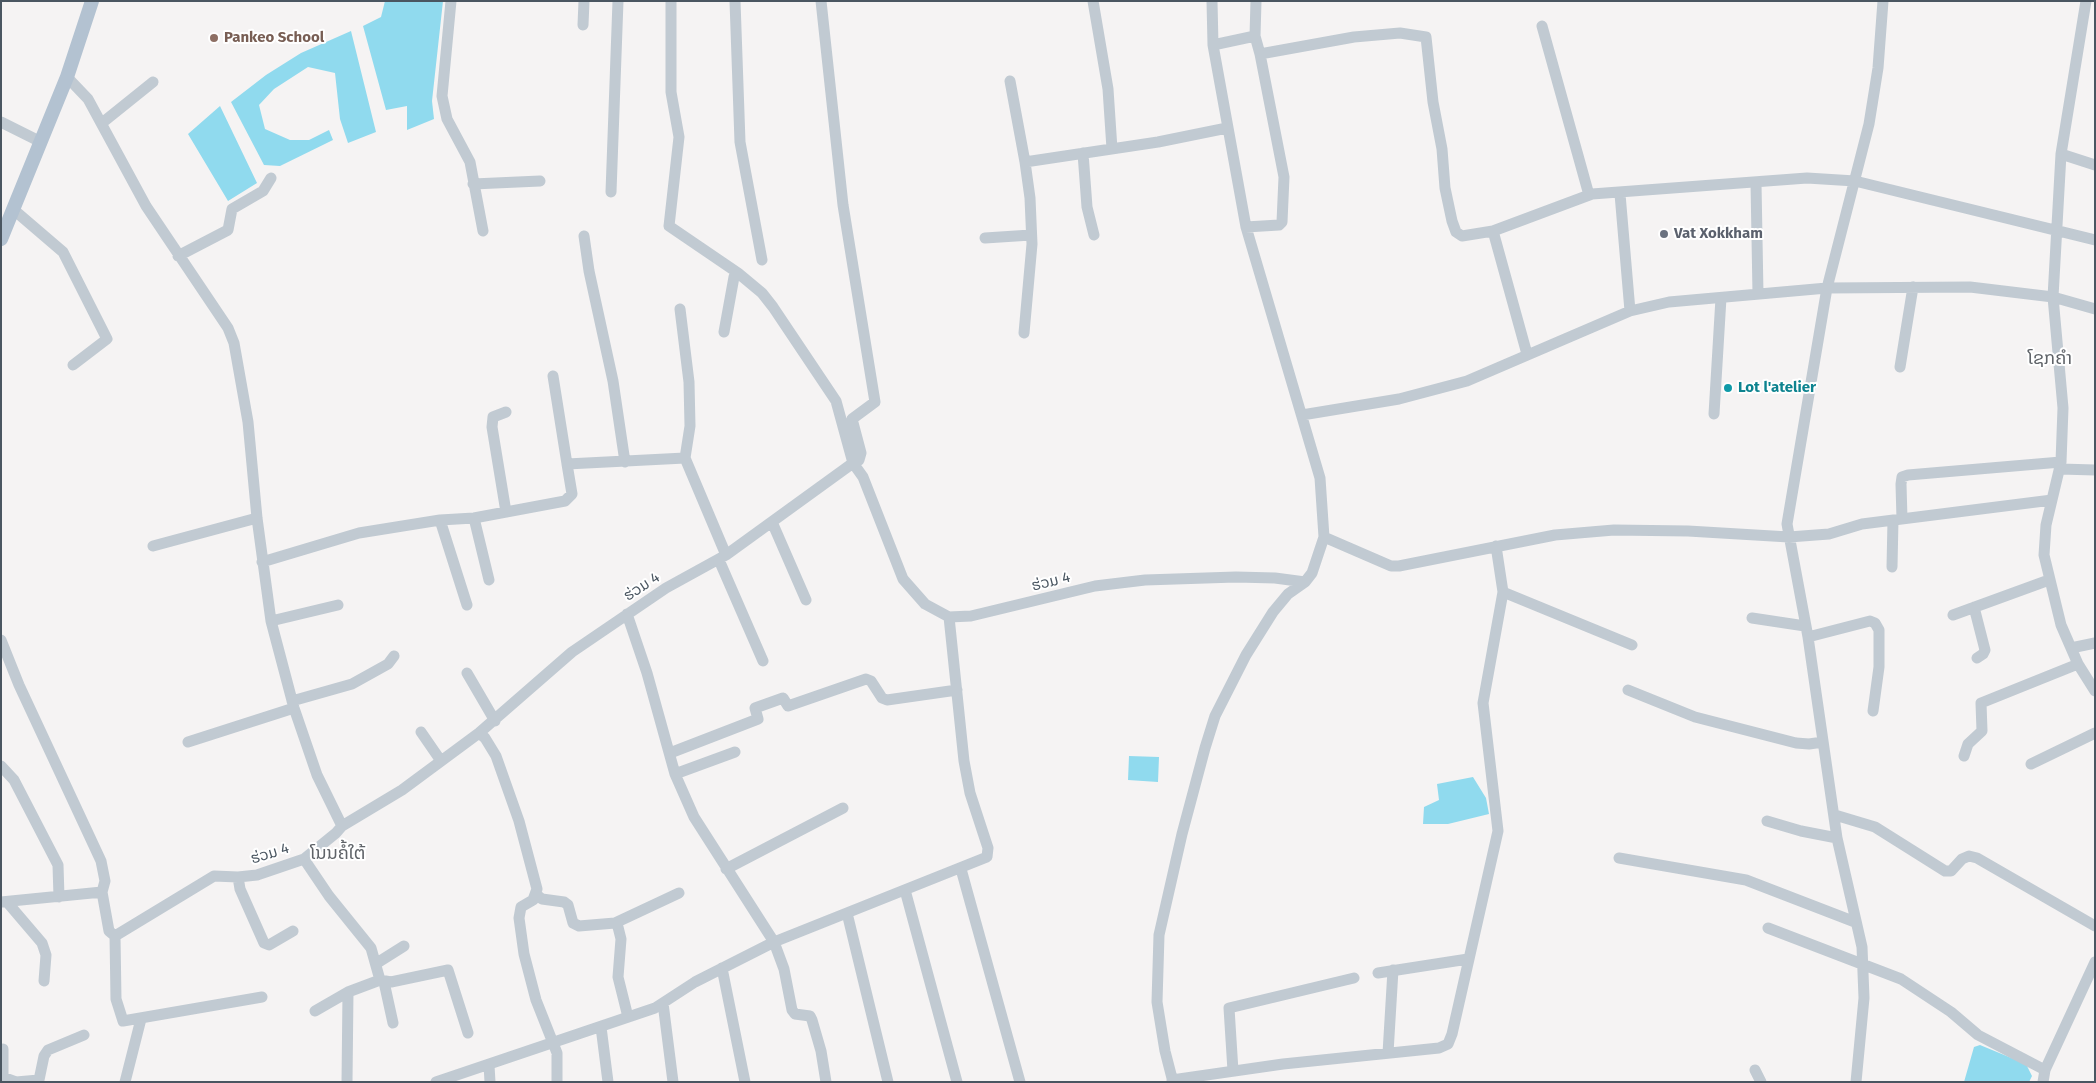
<!DOCTYPE html>
<html>
<head>
<meta charset="utf-8">
<style>
  body { margin:0 }
  #map { position:relative; width:2096px; height:1083px; overflow:hidden; background:#f5f3f3; font-family:"Fira Sans",sans-serif }
  canvas { display:block }
  .frame { position:absolute; inset:0; border:2px solid #4a5661; pointer-events:none }
</style>
</head>
<body>
<div id="map">
<canvas width="2096" height="1083"></canvas>
<div class="frame"></div>
</div>
<script>
const g = document.querySelector('canvas').getContext('2d');
g.lineJoin = 'round';
function fill(path, color) { g.fillStyle = color; g.fill(path, 'evenodd'); }
const shape = rows => new Path2D(rows.map(r => 'M' + r).join(''));
function stroke(path, color, width, dash) { g.strokeStyle = color; g.lineWidth = width; g.lineCap = dash ? 'butt' : 'round'; g.setLineDash(dash || []); g.stroke(path); }
function label(font, color, halo, rows, align = 'center') {
  g.font = font + ' "Fira Sans","Noto Sans Lao",sans-serif'; g.lineWidth = 4; g.setLineDash([]); g.textBaseline = 'middle'; g.strokeStyle = halo; g.fillStyle = color; for (const [text, x, y, turn = 0] of rows) {
    g.save(); g.translate(x, y); g.rotate((+turn || 0) * Math.PI / 180); g.textAlign = isNaN(turn) ? turn : align; if (halo) g.strokeText(text, 0, 0); g.fillText(text, 0, 0); g.restore();
  }
}
fill(shape([
  [385,1,443,1,432,101,434,119,407,130,407,106,386,110,363,26,381,17],
  [351,31,376,132,348,143,340,119,335,73,308,67,274,89,259,105,265,129,290,140,309,140,329,130,333,140,280,166,264,165,231,102,266,75,301,53],
  [220,106,257,183,228,201,188,134],
  [1129,756,1159,757,1158,782,1128,780],
  [1473,777,1486,798,1489,814,1448,824,1423,824,1424,807,1439,800,1437,784],
  [1980,1045,2026,1064,2032,1076,2029,1082,1964,1082,1974,1047]
]), '#90daee');
stroke(shape([
  [451,1,442,96,447,119,470,162,483,231],
  [671,1,671,92,679,137,669,226,738,273,762,293,773,307,836,401,853,463,859,460,861,453,852,419,875,402,843,205,821,1],
  [735,1,740,142,762,260],
  [1093,1,1108,89,1112,149],
  [1256,1,1255,36,1260,54,1354,37,1400,33,1426,37,1433,102,1442,149,1445,188,1452,221,1456,232,1462,236,1493,231,1592,194,1807,178,1855,181,2095,240],
  [2086,1,2061,154,2053,297,2063,408,2061,462,2046,525,2044,555,2061,625,2078,664,2095,691],
  [583,25,584,1],
  [1542,26,1589,195],
  [1213,45,1255,36],
  [67,77,88,99,146,206,228,328,234,343,248,422,257,518,271,621,294,708,317,775,342,826],
  [1010,81,1025,162,1158,142,1227,128],
  [1,122,41,142],
  [102,123,153,82],
  [1083,153,1087,207,1094,235],
  [2061,154,2095,165],
  [1756,183,1758,294],
  [473,184,540,181],
  [611,192,618,1],
  [1620,194,1630,311],
  [14,210,63,252,107,339,73,365],
  [1246,227,1279,225,1282,222,1284,177,1260,54],
  [1493,231,1527,354],
  [584,236,589,271,613,381,625,462],
  [985,238,1031,235],
  [178,256,228,230,232,209,263,191,271,178],
  [680,309,689,382,690,426,685,458,726,555],
  [724,332,734,277,738,273],
  [1024,333,1032,244,1030,198,1025,162],
  [1900,367,1913,287],
  [553,376,567,464],
  [1714,414,1721,298],
  [1302,415,1399,399,1467,381,1630,311,1669,302,1827,288,1970,287,2053,297,2095,309],
  [2060,469,2095,470],
  [506,512,492,427,493,417,506,412],
  [474,518,489,580],
  [1902,519,1901,484,1902,477,1908,475,2061,462],
  [440,520,467,605],
  [772,522,806,600],
  [1324,537,1391,566,1399,566,1555,535,1614,530,1688,531,1789,537,1829,534,1862,524,2052,500],
  [153,546,257,518],
  [719,560,763,661],
  [262,562,359,533,440,520,474,518,565,501,572,494,567,464,685,458],
  [1892,567,1893,520],
  [1503,592,1632,645],
  [1974,607,1985,650,1983,654,1977,658],
  [627,614,647,673,675,774,694,817,774,942,784,969,792,1010,795,1014,810,1016,812,1020,821,1051,826,1082],
  [1953,615,2049,580],
  [1752,618,1805,626],
  [271,621,338,605],
  [1808,637,1870,621,1875,623,1879,630,1879,667,1873,711],
  [1,640,19,685,101,861,105,881,102,892],
  [2071,648,2095,643],
  [467,673,495,721],
  [1628,690,1695,717,1796,743,1809,744,1823,742],
  [292,701,352,684,388,664,394,656],
  [421,732,441,761],
  [479,733,485,738,496,756,519,821,537,889,533,900,521,907,519,918,524,954,536,1000,557,1053,557,1082],
  [188,742,294,708],
  [670,753,758,719,755,708,783,698,788,706,866,679,871,681,882,698,887,700,957,690],
  [1964,756,1968,744,1982,731,1981,703,2078,664],
  [2031,764,2095,733],
  [1,766,14,780,58,865,59,897],
  [675,774,735,752],
  [1835,815,1875,827,1945,871,1951,871,1962,859,1969,856,1977,858,2095,926],
  [1767,821,1801,831,1837,838],
  [1619,858,1746,880,1855,922],
  [304,859,329,896,371,948,380,980],
  [726,869,843,808],
  [961,869,1020,1082],
  [238,877,240,889,264,943,269,945,293,931],
  [905,890,957,1082],
  [537,895,542,899,564,902,568,905,573,923,579,926,615,923,618,927,621,939,618,977,628,1017],
  [1,902,102,892,109,931,115,936,214,876,238,877,257,875,304,859,336,833,342,826,402,790,479,733,572,652,666,588,726,555,853,463,863,477,903,579,925,604,949,617,971,616,1095,586,1145,580,1236,577,1275,578,1305,582],
  [7,902,42,943,46,955,44,981],
  [847,913,888,1082],
  [615,923,679,893],
  [1768,928,1901,979,1951,1012,1978,1035,2045,1070],
  [115,936,116,999,123,1021,262,997],
  [377,963,404,946],
  [722,968,745,1082],
  [1378,973,1468,959],
  [384,982,393,1023],
  [663,1003,673,1082],
  [315,1011,348,992,380,980,391,982,448,970,468,1033],
  [601,1027,608,1082],
  [3,1049,3,1075,5,1078,16,1082],
  [1388,1053,1393,970],
  [489,1065,490,1082],
  [1755,1070,1761,1082],
  [1233,1071,1229,1008,1354,978],
  [1172,1080,1283,1064,1439,1048,1448,1044,1452,1034,1498,831,1483,703,1503,592,1496,546],
  [16,1082,39,1080,44,1056,48,1050,84,1035],
  [125,1082,141,1019],
  [347,1082,348,992],
  [436,1082,655,1008,695,982,774,942,987,857,988,848,970,793,964,761,949,617],
  [1173,1082,1165,1051,1157,1002,1159,935,1182,834,1205,748,1215,716,1246,655,1273,612,1288,594,1305,582,1312,573,1324,537,1320,478,1246,227,1213,45,1212,1],
  [1856,1082,1864,998,1862,947,1837,838,1808,637,1787,524,1827,288,1869,124,1878,68,1883,1],
  [2043,1082,2045,1070,2095,962]
]), '#c1cad2', 11);
stroke(shape([
  [1,239,67,77,92,1]
]), '#b3c2d1', 14);
for (const [x, y, r, color] of [
  [214,38,5,"#8d6e63"],
  [1664,234,5,"#6b7280"],
  [1728,388,5,"#0f9aa8"]
]) { const dot = new Path2D(); dot.arc(x, y, r, 0, 2 * Math.PI); g.fillStyle = color; g.fill(dot); stroke(dot, '#fff', 2); }
label('bold 15px', '#785e54', '#fff', [
  ["Pankeo School",224,38]
], 'left');
label('bold 15px', '#5b616d', '#fff', [
  ["Vat Xokkham",1674,234]
], 'left');
label('bold 15px', '#0d838f', '#fff', [
  ["Lot l'atelier",1738,388]
], 'left');
label('15px', '#4a5661', '#fff', [
  ["ຮ່ວມ 4",1051,582,-14],
  ["ຮ່ວມ 4",642,587,-33],
  ["ຮ່ວມ 4",270,854,-17]
]);
label('18px', '#5f6368', '#fff', [
  ["ໂຊກຄຳ",2050,359],
  ["ໂນນຄໍ້ໃຕ້",338,854]
]);
</script>
</body>
</html>
